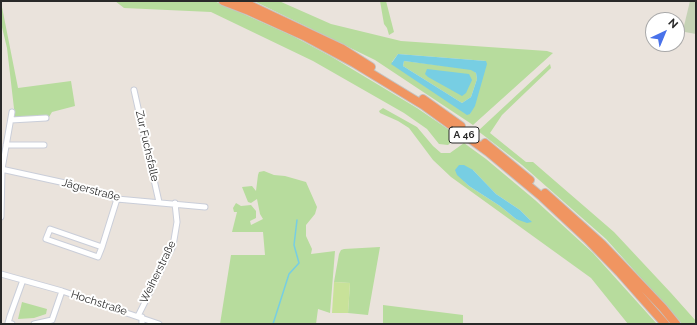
<!DOCTYPE html>
<html>
<head>
<meta charset="utf-8">
<style>
  body { margin:0 }
  #map { position:relative; width:697px; height:325px; overflow:hidden; background:#eae3dc; font-family:Raleway,sans-serif }
  canvas { display:block }
  .frame { position:absolute; inset:0; border:2px solid #292929; pointer-events:none }
  .north { position:absolute; left:645px; top:12px; width:40px; height:40px; box-sizing:border-box; background:#fff; border:1px solid #a9a9a9; border-radius:50%; rotate:44deg; font-size:11px; font-weight:700; line-height:16px; text-align:center; color:#292929 }
  .north::after { content:''; display:block; margin:auto; width:14px; height:18px; background:#4972ea; clip-path:polygon(50% 0,100% 100%,50% 72%,0 100%) }
</style>
</head>
<body>
<div id="map">
<canvas width="697" height="325"></canvas>
<div class="frame"></div>
<div class="north">N</div>
</div>
<script>
const g = document.querySelector('canvas').getContext('2d');
g.lineJoin = 'round';
function fill(path, color) { g.fillStyle = color; g.fill(path, 'evenodd'); }
const shape = rows => new Path2D(rows.map(r => 'M' + r).join(''));
function stroke(path, color, width, dash) { g.strokeStyle = color; g.lineWidth = width; g.lineCap = dash ? 'butt' : 'round'; g.setLineDash(dash || []); g.stroke(path); }
function label(font, color, halo, rows, align = 'center') {
  g.font = font + ' Raleway,sans-serif'; g.lineWidth = 4; g.setLineDash([]); g.textBaseline = 'middle'; g.strokeStyle = halo; g.fillStyle = color; for (const [text, x, y, turn = 0] of rows) {
    g.save(); g.translate(x, y); g.rotate((+turn || 0) * Math.PI / 180); g.textAlign = isNaN(turn) ? turn : align; if (halo) g.strokeText(text, 0, 0); g.fillText(text, 0, 0); g.restore();
  }
}
fill(shape([
  [115,1,214,1,219,3,293,36,332,57,417,108,458,136,448,145,439,144,427,129,404,113,313,61,211,12,124,8],
  [254,1,279,1,331,24,401,41,547,51,553,53,473,125,375,60],
  [398,54,486,61,470,114,392,62],
  [380,1,386,1,394,32,389,35,387,28,384,24],
  [1,2,18,88,71,81,75,106,52,112,49,117,15,117,7,48,1,23],
  [404,61,471,69,476,73,477,79,471,97,462,103,403,66],
  [550,64,551,68,502,115,490,133,526,162,533,162,614,232,671,293,696,321,696,324,682,324,606,239,522,165,478,131],
  [383,108,417,127,433,146,441,153,450,153,464,143,486,159,535,200,593,253,657,324,628,324,591,278,451,177,433,160,409,128,398,121,380,113,379,111],
  [473,170,496,194,520,210,530,220,516,219,500,206,469,186,464,181],
  [264,171,274,175,285,176,306,182,317,207,315,214,306,225,306,236,312,249,311,254,335,251,330,313,318,309,316,324,220,324,231,255,265,255,263,232,232,232,237,212,234,212,233,208,236,203,241,206,251,205,256,211,256,218,250,221,251,225,263,219,260,214,257,199,251,203,248,202,242,187,252,186,256,191,258,175,259,172],
  [380,247,368,315,348,313,350,283,334,282,339,254,341,250,344,249],
  [22,302,47,309,46,314,34,318,18,319],
  [383,305,463,315,463,324,383,324]
]), '#b7dc9d');
fill(shape([
  [690,1,696,1,696,34,685,32,683,30]
]), '#c5d2b5');
fill(shape([
  [334,282,350,283,348,313,332,313]
]), '#c8e299');
fill(shape([
  [398,54,486,61,487,64,475,106,470,114,467,115,391,64],
  [404,61,471,70,476,73,477,79,471,97,462,103,403,66],
  [427,69,469,74,472,80,466,93,462,96,428,77,425,74],
  [459,165,464,165,473,170,496,194,520,210,532,222,527,223,516,219,500,206,469,186,457,175,455,170]
]), '#77cee3');
stroke(shape([
  [273,324,289,274,299,263,294,245,297,220]
]), '#77cee3', 1.5);
const minor = shape([
  [134,90,159,202],
  [11,120,46,118],
  [6,145,44,145],
  [1,169,65,183,117,199,205,207],
  [1,217,2,169,12,112],
  [102,247,50,229,46,239,98,257,102,247,117,199],
  [1,274,62,291,159,324],
  [138,316,173,246,177,222,175,203],
  [52,320,62,291],
  [12,324,8,323,10,316,23,280],
  [34,324,52,320],
  [142,324,142,317]
]);
const highway = shape([
  [223,1,249,11,304,36,354,63,423,105,488,152,542,197,587,239,620,273,665,324],
  [241,1,341,48,371,67],
  [423,99,461,126],
  [485,143,530,180],
  [545,193,602,244,663,308,676,324]
]);
stroke(minor, '#caced9', 7);
stroke(highway, '#c3c3c3', 10);
stroke(minor, '#fff', 5);
stroke(highway, '#f09561', 8);
for (const [x, y, w] of [
  [464,135,30]
]) { const box = new Path2D(); box.roundRect(x - w / 2, y - 8, w, 16, 3); g.fillStyle = '#fff'; g.fill(box); stroke(box, '#292929', 1); }
label('bold 10px', '#292929', null, [
  ["A 46",464,135]
]);
label('11px', '#292929', '#fff', [
  ["Zur Fuchsfalle",147,146,77],
  ["Jägerstraße",91,190,15],
  ["Weiherstraße",158,272,-64],
  ["Hochstraße",99,303,18]
]);
</script>
</body>
</html>
